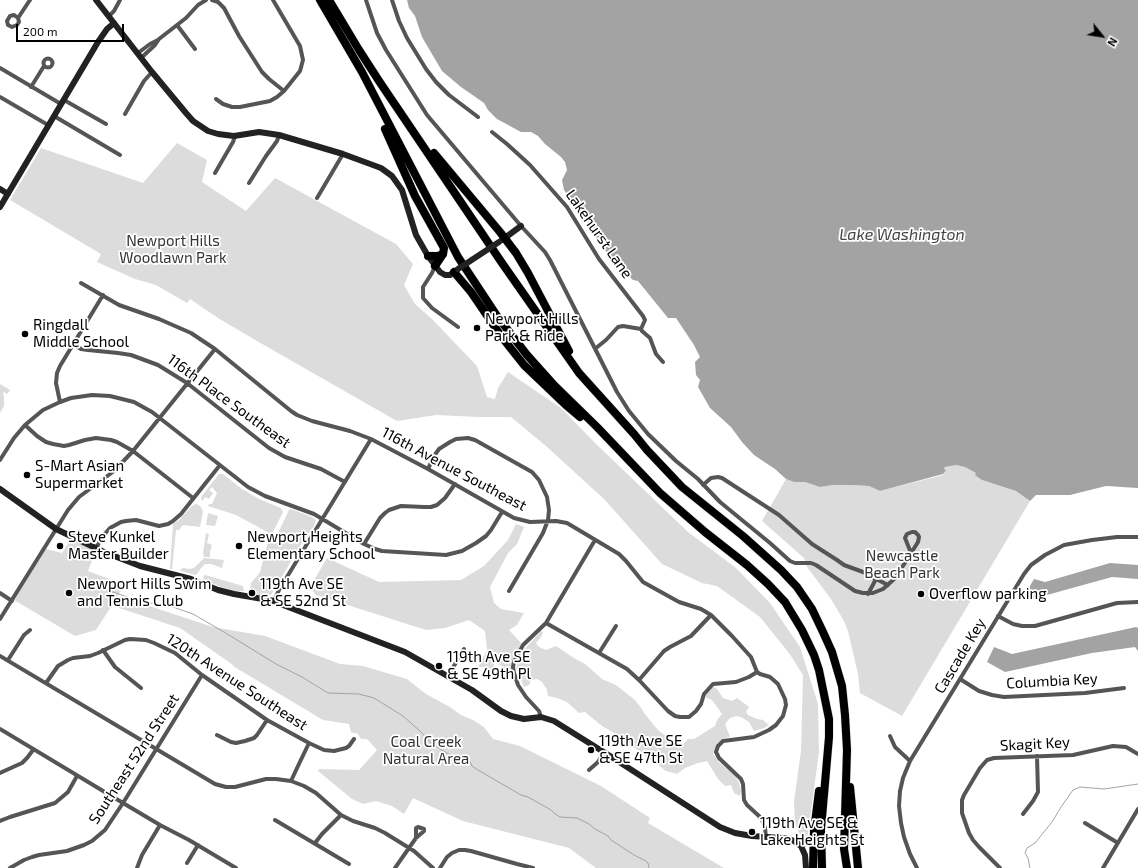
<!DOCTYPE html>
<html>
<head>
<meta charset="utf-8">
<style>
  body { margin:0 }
  #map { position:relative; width:1138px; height:868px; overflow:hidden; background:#fff; font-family:"Exo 2",sans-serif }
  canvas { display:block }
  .north { position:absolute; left:1082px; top:16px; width:40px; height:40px; -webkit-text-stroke:3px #fff; paint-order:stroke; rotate:120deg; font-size:11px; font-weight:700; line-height:16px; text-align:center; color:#000 }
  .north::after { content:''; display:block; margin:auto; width:14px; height:18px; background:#000; clip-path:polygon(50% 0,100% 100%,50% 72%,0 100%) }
  .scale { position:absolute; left:16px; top:24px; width:108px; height:18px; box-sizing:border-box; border:2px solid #000; border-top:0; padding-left:5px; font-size:12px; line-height:14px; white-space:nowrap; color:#000; -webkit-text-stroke:3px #fff; paint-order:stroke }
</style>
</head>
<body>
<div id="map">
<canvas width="1138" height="868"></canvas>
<div class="north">N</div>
<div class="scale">200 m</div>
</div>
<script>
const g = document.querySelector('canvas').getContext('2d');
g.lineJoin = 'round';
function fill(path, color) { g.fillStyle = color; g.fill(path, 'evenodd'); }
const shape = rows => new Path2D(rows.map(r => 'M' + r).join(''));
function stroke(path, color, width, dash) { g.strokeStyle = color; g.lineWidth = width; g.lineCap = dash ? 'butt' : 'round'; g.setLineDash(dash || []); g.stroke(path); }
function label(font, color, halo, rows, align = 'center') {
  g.font = font + ' "Exo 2",sans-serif'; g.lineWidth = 3.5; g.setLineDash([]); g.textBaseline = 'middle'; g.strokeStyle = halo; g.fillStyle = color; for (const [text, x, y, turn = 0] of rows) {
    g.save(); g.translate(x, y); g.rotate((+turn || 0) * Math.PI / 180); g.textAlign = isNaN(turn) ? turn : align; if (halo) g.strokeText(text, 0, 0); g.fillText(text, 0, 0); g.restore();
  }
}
fill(shape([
  [177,143,207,160,202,182,246,211,275,178,396,244,413,264,404,285,415,304,432,319,477,366,487,397,495,399,498,388,508,372,561,408,594,442,688,532,736,568,770,603,800,647,818,704,819,752,806,848,795,824,794,801,801,751,803,675,789,653,760,617,717,586,702,583,662,564,605,500,546,446,511,417,479,417,436,415,397,421,257,341,218,318,190,299,187,303,156,285,135,279,97,262,101,254,10,200,41,148,143,183],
  [0,384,10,390,7,394,3,392,4,397,4,406,0,413],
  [956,465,965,467,976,473,982,480,1016,491,1030,501,902,716,860,693,858,674,848,631,844,621,831,599,807,567,804,558,762,521,786,479,794,482,805,482,820,487,833,485,852,485,869,486,880,491,943,475,945,467],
  [219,474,223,474,242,489,259,499,281,508,283,512,273,532,269,533,236,515,208,506,209,504,212,504,217,493,212,487,209,490,213,493,209,499,205,497,203,501,201,499,201,497],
  [195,504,199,505,202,509,203,512,200,527,183,525,179,530,176,530,172,569,170,569,173,524,179,520,191,507],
  [291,509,312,517,316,520,314,526,303,541,271,595,267,596,252,594,250,591,251,583,257,576,260,572,269,538,275,537,278,533,289,510],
  [208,513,218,516,215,526,206,525],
  [516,524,524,527,517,544,508,553,490,587,494,603,501,609,524,613,517,625,509,630,521,643,513,662,513,674,508,672,500,665,494,663,494,677,487,677,487,667,478,667,487,650,485,631,469,620,445,628,426,630,316,595,310,587,327,558,379,582,461,580,484,566,508,540],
  [206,533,209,534,207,543,212,545,210,552,210,557,204,557,203,553],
  [71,539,96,550,88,571,125,585,96,630,75,636,14,600,46,549,62,553],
  [204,558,224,560,222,568,211,564,205,564,201,568,197,574,195,575,181,571,180,570,183,568,189,569,194,568],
  [204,575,205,575,243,586,244,590,243,591,236,591,221,587,203,579],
  [119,596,213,627,265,636,340,664,363,666,407,679,426,694,450,707,461,715,473,720,484,727,493,739,520,746,601,786,650,818,648,823,724,868,596,868,569,848,463,821,413,798,404,814,392,806,376,801,363,804,352,799,318,771,319,769,359,770,377,750,367,739,361,739,358,734,351,732,349,724,323,720,233,666,233,665,180,628,113,606],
  [541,631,543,632,541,637,536,643,539,647,546,650,556,646,574,658,585,664,602,679,616,685,635,700,642,709,644,713,658,730,674,742,682,745,688,739,694,739,715,726,717,720,722,714,712,700,707,698,705,694,710,688,714,687,717,689,723,698,732,701,737,698,749,707,746,712,748,715,757,719,763,720,769,725,764,728,754,731,749,722,741,717,736,716,730,718,725,724,730,737,724,738,717,743,713,754,719,762,733,774,739,782,741,791,740,796,734,793,731,785,725,786,718,779,707,761,698,763,685,768,677,774,666,771,635,748,620,741,614,733,602,726,585,712,579,713,567,702,557,698,548,696,547,690,542,682,537,679,531,680,529,685,524,687,516,668,522,652]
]), '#dcdcdc');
fill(shape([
  [407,0,1138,0,1138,488,1106,486,1070,495,1036,495,1030,501,1016,491,982,480,975,475,976,473,965,467,956,465,945,467,944,469,946,470,943,474,880,491,869,486,852,485,833,485,820,487,805,482,794,482,786,479,775,469,754,455,742,442,731,427,710,408,698,387,700,380,696,375,695,362,700,357,694,345,676,318,668,318,638,281,633,280,626,273,601,246,591,228,564,190,562,180,567,170,565,162,561,157,545,144,538,136,531,132,521,132,497,119,488,110,484,103,461,87,442,71,422,37,415,16,409,8],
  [1110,563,1138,565,1138,579,1112,577,1036,598,1022,600,1034,579,1045,582],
  [1136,627,1138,628,1138,651,1135,647,1092,653,1005,672,987,662,994,647,1012,654]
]), '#a3a3a3');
stroke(shape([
  [87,580,107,590,139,601,173,607,193,614,224,632,276,664,302,677,328,693,359,694,374,698,403,716,420,731,432,744,457,759,469,760,472,766,478,770,521,795,528,797,551,810,554,813,560,817,577,818,589,824,595,829,608,836,611,840,634,855,646,861,648,863,649,868],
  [1030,868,1028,858,1025,853,1027,848,1035,843,1052,822,1061,807,1073,790,1080,787,1104,789,1138,784]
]), '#a3a3a3', 1);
const highway = shape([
  [320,0,362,72,458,257,497,316,527,355,553,384,597,427,660,493,705,532,747,565,768,584,785,602,802,630,814,655,819,670,829,719,829,737,821,829,822,868],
  [329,0,359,50,379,81,502,263,579,373,634,434,647,450,682,487,743,536,781,570,797,587,812,609,823,632,832,652,842,686,845,715,847,750,844,849,847,868],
  [385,129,415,196,444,248,443,254,435,266],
  [434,153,500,232,516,253,528,273,569,351],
  [428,256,438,256,443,254],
  [454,272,471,292,501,336,524,365,567,406,580,417],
  [850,787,858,868],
  [813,868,814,831,819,791]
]);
stroke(highway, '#dbdbdb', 9);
stroke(shape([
  [212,0,218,2,224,8,239,36,262,72,269,79,284,91],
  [366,0,377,33,386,50,427,115,521,226,545,252,550,260,617,392,629,411,648,434,676,461,698,479,720,502,770,543,790,561,795,563,811,563,816,565,855,591,863,593,873,593,883,589,892,581,896,577,918,542,919,537,918,535,915,532,912,532,907,534,905,538,911,553],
  [392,0,399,21,407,38,426,69,436,82,449,95,478,117],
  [109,16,114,11,120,0],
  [18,18,14,15,10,16,7,21,8,25,12,27,17,25,19,22,18,18,30,0],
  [177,25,195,49],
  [138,53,150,44,158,40],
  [141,58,155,45,159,39,186,18,198,5,206,0],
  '43.5 63a4.5 4.5 0 1 1 9 0a4.5 4.5 0 1 1-9 0Z',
  [0,68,61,104],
  [31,87,44,66],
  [0,97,48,125],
  [216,99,223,104,232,107,240,107,270,101,277,97,284,91,300,71,303,60,300,46,273,0],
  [64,100,106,124],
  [125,114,144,81,152,72],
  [54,116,120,155],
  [492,132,507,144,530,165,567,207,599,259,643,316,645,320,641,329,642,331,650,338,656,354,663,362],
  [215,173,233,142,235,136],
  [249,183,266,156,277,141,279,135],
  [317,198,343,154],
  [435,266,432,273,423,287,423,298,432,308,458,327],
  [81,283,119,305,159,319,191,333,215,349,291,411,297,415,312,421,350,431,371,439,428,469,514,518,530,522,556,521,567,523,619,554,626,561,643,582,679,602,701,609,711,615,732,636,751,657,757,672,760,674,770,677,778,684,785,699,786,705,783,716,776,725,769,730,754,737,723,741,718,746,716,752,719,758,741,779,743,784,744,800,747,805,759,816,762,820,765,828,766,837],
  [73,344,81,349,88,350,118,353,131,355,158,365,187,383,269,448,285,457,321,469,345,482],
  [596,348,606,340,618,327,623,326,641,329],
  [60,402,71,398,92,395,110,396,134,402,152,412,248,487,265,496,314,514,364,544,375,549,382,551,446,555,462,551,476,543,486,536,491,530,502,512],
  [25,425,37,436,46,442,53,444,64,446,69,445,85,440,96,438,111,440,117,442,133,451,193,498],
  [0,460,14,438,25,425,43,410,60,402,56,383,57,373,60,366,103,295],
  [428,469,434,456,439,449,450,442,456,439,468,438,475,440,532,472,539,480,547,497,549,510,548,520,543,533,509,591],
  [703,485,711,478,718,477,722,478,779,515,812,544,837,560,844,565,863,572,876,579],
  [364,544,380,518,385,513,389,510,401,506,424,507,431,507,437,505,445,498,455,484],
  [96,548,103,536,110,528,121,522,126,521,136,520,159,526,168,524,173,521,181,514,220,465],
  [0,593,12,601],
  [868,594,876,579,888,585],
  [274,601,279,590,371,439],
  [998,616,1013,624,1022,626,1035,626,1117,603,1138,602],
  [0,619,68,510,79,497,114,471,133,451,215,349],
  [546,623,627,669,639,680,668,711,675,716,680,717,689,717,696,711,701,704,704,694,713,684,736,682,749,677,757,672],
  [103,650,115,667,141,688],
  [599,653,616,626],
  [0,656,215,784,226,787,235,787,266,779,276,779,291,781,304,786,316,793,341,815,353,821,375,828,385,833,414,851,433,868],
  [8,660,24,635,30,630],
  [448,676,464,649],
  [960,679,979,691,992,695,1004,697,1085,693,1124,688],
  [639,680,664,651,670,647,691,636,711,615],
  [46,683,58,666,68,660,73,658,90,656,98,653,125,640,130,639,146,640,154,643,175,653,202,675,267,720,309,743,324,750,334,751,346,748,349,746,354,739],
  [541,717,539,711,526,697,518,685,514,673,513,667,514,662,523,645,546,623,595,540],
  [0,729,123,803,160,825,189,840,236,868],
  [217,735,231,742,236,743,245,741,254,738,257,735,267,720],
  [890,736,895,747,910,761],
  [589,770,598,762,604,752],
  [0,773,22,763,27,758,33,750],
  [291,781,298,766,309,743],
  [1023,814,1033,801,1038,792,1037,756],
  [275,820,349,864],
  [0,821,10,817,55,803,68,792,77,776],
  [1085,823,1118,843],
  [315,843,322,834,341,815],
  [187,863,198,845],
  [10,868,24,860,32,857,39,855,67,851,84,845,92,841,105,830,123,803,202,675],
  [137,868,142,855,160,825],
  [395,868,416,838,424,831,424,829,418,827,416,828,416,838],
  [440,868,447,857,452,853,459,850,465,850,471,851,517,864,533,868],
  [917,868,910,854,904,837,901,823,899,806,900,791,903,778,910,761,1024,574,1031,565,1045,555,1064,545,1092,540,1117,537,1138,537],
  [1000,868,979,847,973,840,969,833,962,813,962,800,964,795,980,768,987,760,994,758,1073,755,1113,746,1126,747,1138,754],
  [1103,868,1138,809]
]), '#555', 4);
stroke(shape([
  [96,0,152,72,186,113,193,121,208,131,218,134,234,136,259,132,279,135,343,154,381,168,392,176,402,190,416,235,428,256,440,272,445,275,450,275,457,270],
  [0,189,8,194],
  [0,207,98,42,107,29,114,23],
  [502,240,521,226],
  [0,489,56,529,104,552,140,566,191,579,218,590,234,594,274,601,283,605,405,652,472,690,501,711,511,716,524,719,541,717,554,721,610,756,720,827,735,833,752,836,782,838,786,838,794,841,801,846,805,855,806,868]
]), '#222', 6);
stroke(highway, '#000', 8);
stroke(shape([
  [458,269,499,242]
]), '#222', 6);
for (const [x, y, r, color] of [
  [477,328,4,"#000"],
  [25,334,4,"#000"],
  [27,475,4,"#000"],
  [60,546,4,"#000"],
  [239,546,4,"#000"],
  [69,593,4,"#000"],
  [252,593,4,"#000"],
  [921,594,4,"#000"],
  [439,666,4,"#000"],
  [591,750,4,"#000"],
  [752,832,4,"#000"]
]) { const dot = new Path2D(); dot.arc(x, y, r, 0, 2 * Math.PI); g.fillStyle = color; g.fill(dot); stroke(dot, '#fff', 1.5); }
label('15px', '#000', '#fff', [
  ["Lakehurst Lane",599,234,55],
  ["116th Place Southeast",229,401,36],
  ["116th Avenue Southeast",454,469,28],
  ["Cascade Key",960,656,-59],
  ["Columbia Key",1052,681,-3],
  ["120th Avenue Southeast",237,682,33],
  ["Skagit Key",1035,744,-3],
  ["Southeast 52nd Street",134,759,-57]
]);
label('15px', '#333', '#fff', [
  ["Newport Hills",173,241],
  ["Woodlawn Park",173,258],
  ["Newcastle",902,556],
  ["Beach Park",902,573],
  ["Coal Creek",426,742],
  ["Natural Area",426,759]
]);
label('15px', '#000', '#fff', [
  ["Newport Hills",485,319],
  ["Park & Ride",485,336],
  ["Ringdall",33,325],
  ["Middle School",33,342],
  ["S-Mart Asian",35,466],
  ["Supermarket",35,483],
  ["Steve Kunkel",68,537],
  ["Master Builder",68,554],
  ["Newport Heights",247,537],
  ["Elementary School",247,554],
  ["Newport Hills Swim",77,584],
  ["and Tennis Club",77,601],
  ["119th Ave SE",260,584],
  ["& SE 52nd St",260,601],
  ["Overflow parking",929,594],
  ["119th Ave SE",447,657],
  ["& SE 49th Pl",447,674],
  ["119th Ave SE",599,741],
  ["& SE 47th St",599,758],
  ["119th Ave SE &",760,823],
  ["Lake Heights St",760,840]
], 'left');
label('italic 16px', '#444', '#fff', [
  ["Lake Washington",902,235]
]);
</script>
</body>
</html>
